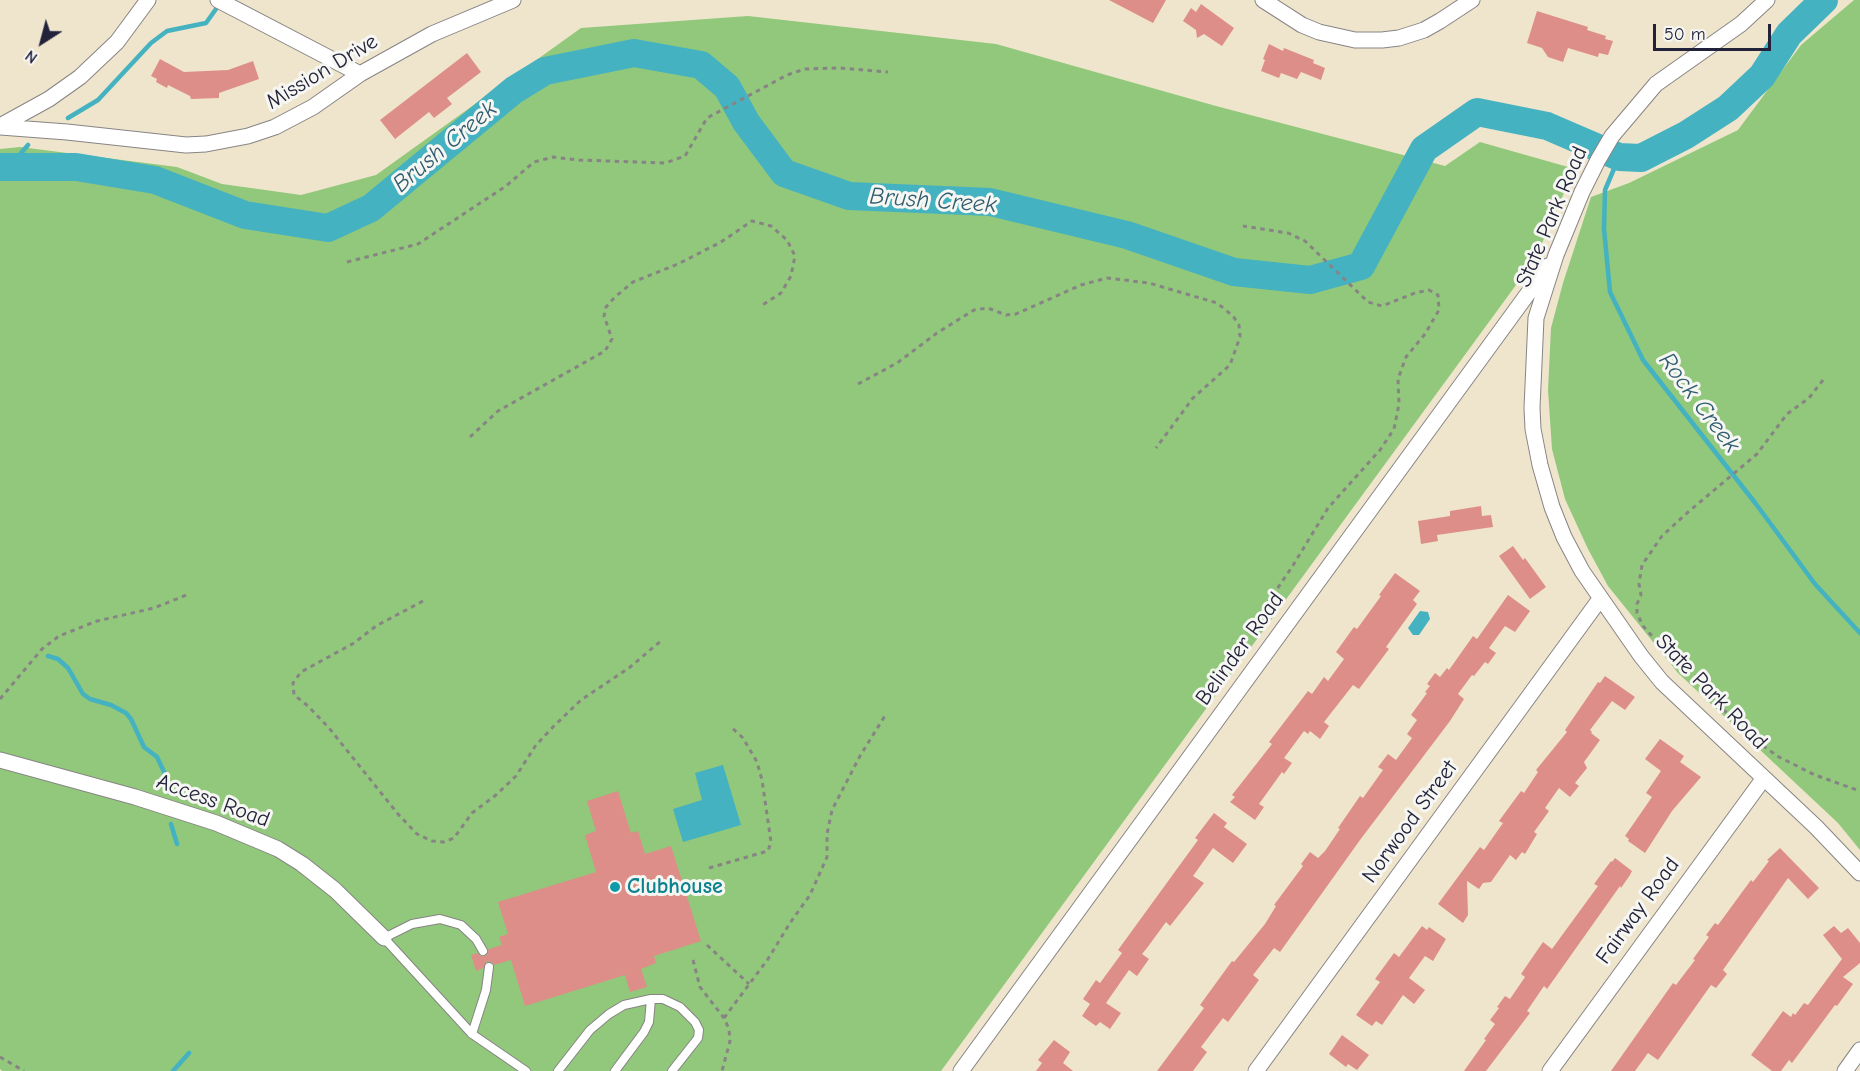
<!DOCTYPE html>
<html>
<head>
<meta charset="utf-8">
<style>
  body { margin:0 }
  #map { position:relative; width:1860px; height:1071px; overflow:hidden; background:#efe5cc; font-family:"Comic Neue",sans-serif }
  canvas { display:block }
  .north { position:absolute; left:12px; top:12px; width:60px; height:60px; -webkit-text-stroke:4px #f6f6f2; paint-order:stroke; rotate:216deg; font-size:16px; font-weight:700; line-height:24px; text-align:center; color:#22223b }
  .north::after { content:''; display:block; margin:auto; width:21px; height:27px; background:#22223b; clip-path:polygon(50% 0,100% 100%,50% 72%,0 100%) }
  .scale { position:absolute; left:1653px; top:24px; width:118px; height:27px; box-sizing:border-box; border:3px solid #22223b; border-top:0; padding-left:8px; font-size:18px; line-height:21px; white-space:nowrap; color:#22223b; -webkit-text-stroke:4px #f6f6f2; paint-order:stroke }
</style>
</head>
<body>
<div id="map">
<canvas width="1860" height="1071"></canvas>
<div class="north">N</div>
<div class="scale">50 m</div>
</div>
<script>
const g = document.querySelector('canvas').getContext('2d');
g.lineJoin = 'round';
function fill(path, color) { g.fillStyle = color; g.fill(path, 'evenodd'); }
const shape = rows => new Path2D(rows.map(r => 'M' + r).join(''));
function stroke(path, color, width, dash) { g.strokeStyle = color; g.lineWidth = width; g.lineCap = dash ? 'butt' : 'round'; g.setLineDash(dash || []); g.stroke(path); }
function label(font, color, halo, rows, align = 'center') {
  g.font = font + ' "Comic Neue",sans-serif'; g.lineWidth = 6; g.setLineDash([]); g.textBaseline = 'middle'; g.strokeStyle = halo; g.fillStyle = color; for (const [text, x, y, turn = 0] of rows) {
    g.save(); g.translate(x, y); g.rotate((+turn || 0) * Math.PI / 180); g.textAlign = isNaN(turn) ? turn : align; if (halo) g.strokeText(text, 0, 0); g.fillText(text, 0, 0); g.restore();
  }
}
fill(shape([
  [1854,0,1860,0,1860,850,1838,823,1678,673,1608,586,1588,549,1565,499,1552,449,1548,390,1551,328,1563,283,1591,197,1629,183,1738,130,1801,45],
  [748,16,996,44,1216,106,1445,166,1480,142,1568,167,1567,186,1535,259,941,1071,2,1071,0,1069,0,149,20,147,177,167,222,184,301,195,376,175,581,28]
]), '#91c87b');
fill(shape([
  [1420,611,1428,612,1430,619,1419,635,1413,635,1408,628],
  [723,765,741,825,683,842,673,809,702,800,695,773]
]), '#44b2c0');
stroke(shape([
  [68,118,98,100,151,43,167,31,206,23,216,9],
  [1619,157,1605,190,1604,229,1610,292,1643,360,1756,504,1815,584,1860,633],
  [9,167,28,145],
  [48,656,58,659,68,668,83,694,90,699,111,705,126,713,131,719,144,747,157,757,166,776,169,792],
  [171,824,177,844],
  [173,1071,189,1053]
]), '#44b2c0', 4.5);
stroke(shape([
  [0,167,76,167,155,180,245,215,328,228,371,208,514,90,545,71,634,53,701,65,727,87,746,122,784,173,849,196,990,202,1127,235,1234,272,1310,280,1361,266,1424,149,1477,112,1547,126,1619,157,1641,158,1686,135,1728,108,1762,76,1789,34,1824,0]
]), '#44b2c0', 28);
fill(shape([
  [1109,0,1166,0,1153,23],
  [1201,4,1234,28,1222,46,1204,34,1197,38,1196,30,1183,21,1191,8,1196,12],
  [1537,11,1588,27,1587,30,1606,36,1605,39,1613,41,1608,55,1599,53,1598,57,1568,48,1563,62,1548,57,1542,48,1527,43],
  [1269,44,1283,51,1284,48,1314,60,1313,63,1325,68,1321,80,1301,72,1297,79,1281,73,1279,78,1261,71,1265,60,1263,59],
  [467,53,481,72,447,98,452,104,434,118,429,112,395,139,380,120],
  [160,59,184,72,228,70,253,61,259,79,219,93,219,98,191,99,190,96,168,85,167,88,156,82,157,79,151,76],
  [1481,506,1482,516,1491,515,1493,527,1437,535,1438,541,1421,544,1418,521,1450,516,1450,511],
  [1513,546,1523,560,1525,558,1546,587,1530,599,1499,556],
  [1395,573,1420,591,1413,600,1417,604,1386,647,1389,649,1359,689,1353,685,1324,722,1329,726,1320,739,1310,731,1308,734,1304,731,1284,758,1292,763,1284,774,1282,772,1259,804,1264,807,1255,820,1230,802,1235,797,1232,795,1272,744,1269,742,1308,691,1312,694,1324,677,1328,681,1344,659,1336,652,1354,627,1357,629,1381,596,1379,595],
  [1508,595,1530,611,1515,632,1505,626,1489,648,1496,653,1488,664,1485,662,1474,676,1472,675,1458,694,1464,699,1450,721,1360,840,1280,952,1274,948,1253,975,1259,980,1228,1022,1223,1018,1201,1047,1207,1052,1193,1071,1157,1071,1204,1008,1200,1005,1232,961,1234,962,1265,924,1276,906,1274,905,1303,866,1301,864,1310,852,1318,858,1325,851,1340,829,1338,828,1360,796,1363,798,1383,770,1378,767,1388,754,1396,760,1412,738,1407,734,1417,720,1411,715,1427,693,1425,692,1430,686,1427,684,1435,673,1440,677,1447,668,1449,670,1473,636,1477,639],
  [1605,676,1635,697,1625,710,1612,701,1590,730,1592,732,1591,733,1600,740,1584,762,1587,768,1575,783,1579,786,1570,797,1559,788,1545,808,1549,811,1534,832,1537,834,1525,854,1522,852,1516,860,1510,855,1491,882,1483,883,1479,889,1467,881,1468,915,1463,923,1438,904,1480,847,1484,850,1503,823,1499,821,1521,791,1524,793,1538,772,1536,770,1567,732,1565,730,1598,682,1600,683],
  [1660,739,1684,756,1680,762,1701,777,1672,811,1645,853,1628,841,1629,839,1625,836,1652,797,1646,793,1661,771,1645,759],
  [618,791,631,833,638,831,645,854,671,846,701,941,654,956,656,963,641,969,647,987,630,992,625,975,525,1006,511,960,494,965,492,962,487,961,483,968,476,971,471,955,477,953,481,956,485,956,489,949,502,945,499,937,508,934,498,902,596,872,585,835,596,831,587,801],
  [1214,813,1227,823,1224,827,1247,844,1233,863,1213,848,1193,876,1204,883,1170,926,1166,922,1147,948,1142,954,1149,959,1137,976,1129,970,1106,1003,1121,1013,1110,1029,1100,1022,1096,1026,1082,1016,1090,1004,1083,999,1096,980,1100,983,1122,953,1118,950,1198,840,1195,838],
  [1780,848,1819,888,1808,899,1788,878,1723,970,1727,974,1716,988,1711,985,1658,1060,1648,1053,1635,1071,1611,1071,1673,983,1676,985,1695,960,1693,959,1709,937,1706,935,1715,923,1718,925,1751,880,1753,882,1769,861,1767,860],
  [1615,858,1632,871,1630,875,1621,888,1620,886,1547,989,1544,986,1527,1011,1530,1013,1486,1071,1464,1071,1486,1040,1484,1039,1495,1024,1490,1020,1499,1008,1497,1007,1505,996,1510,999,1525,977,1521,974,1543,942,1552,949,1598,886,1594,884,1611,861,1612,862],
  [1422,926,1427,930,1429,927,1446,939,1433,961,1425,956,1409,978,1425,990,1414,1004,1403,995,1382,1025,1376,1021,1372,1026,1356,1015,1380,982,1375,979,1394,953,1399,957],
  [1834,926,1841,933,1848,928,1860,943,1860,963,1843,977,1853,984,1837,1006,1835,1005,1792,1063,1789,1060,1781,1071,1772,1071,1751,1055,1783,1011,1791,1017,1793,1013,1795,1015,1804,1003,1808,1005,1842,959,1823,935],
  [1342,1035,1369,1055,1357,1070,1348,1064,1346,1067,1329,1054],
  [1054,1040,1070,1052,1063,1063,1073,1071,1036,1071,1042,1063,1038,1060]
]), '#de8e88');
const service = shape([
  [483,951,476,939,461,925,440,919,412,924,384,938,472,1034,526,1071],
  [651,999,663,999,680,1007,695,1022,699,1030,698,1038,672,1071],
  [472,1034,486,990,489,967],
  [558,1071,590,1030,609,1014,624,1005,651,999,649,1022,644,1032,615,1071]
]);
const minor = shape([
  [218,0,360,74],
  [1263,0,1302,25,1319,32,1355,40,1382,40,1399,38,1424,30,1440,21,1472,0],
  [1767,0,1741,24,1656,84,1612,136,1598,160,1582,192,1556,255,1536,318,1532,408,1533,429,1540,465,1552,507,1564,537,1582,571,1641,656,1662,682,1816,827,1860,873],
  [0,126,49,99,80,77,117,42,148,0],
  [0,127,67,132,186,145,206,144,248,136,275,127,313,107,360,74,432,34,513,0],
  [0,760,135,797,216,823,278,849,302,864,335,890,384,938],
  [961,1071,1548,266],
  [1256,1071,1600,599],
  [1550,1071,1764,778],
  [1845,1071,1860,1050]
]);
stroke(service, '#888484', 10);
stroke(minor, '#888484', 17);
stroke(shape([
  [347,262,418,244,506,186,534,162,553,157,579,160,665,163,685,156,707,118,787,75,805,69,840,68,888,72],
  [1823,380,1809,398,1787,414,1757,454,1687,513,1662,536,1642,565,1639,584,1641,595,1637,604,1637,613,1643,626,1653,637,1688,664,1711,695,1743,732,1779,757,1815,775,1860,791],
  [858,384,897,363,937,333,974,310,988,308,1006,315,1016,314,1081,285,1107,278,1149,283,1217,303,1233,316,1239,325,1240,337,1230,365,1193,398,1156,448],
  [470,437,498,411,605,351,612,339,604,316,606,307,615,297,633,282,678,264,721,242,752,221,771,226,787,240,795,256,791,276,781,293,761,306],
  [423,601,376,626,354,643,301,672,293,683,294,695,308,706,329,728,398,814,417,834,432,841,444,842,454,838,472,813,496,795,516,776,536,745,553,727,581,700,629,668,662,640],
  [1232,655,1292,567,1328,508,1380,450,1394,429,1399,404,1398,379,1406,357,1425,334,1439,310,1438,295,1429,290,1415,293,1382,306,1368,302,1305,241,1288,233,1243,226],
  [0,699,42,649,59,636,97,621,154,608,189,594],
  [709,868,768,851,771,842,762,780,757,762,743,738,731,727],
  [707,945,749,984],
  [693,960,700,987,724,1018,729,1029,730,1041,722,1071],
  [724,1018,768,959,790,923,810,895,827,857,827,834,832,810,860,756,886,714],
  [0,1057,24,1071]
]), '#888484', 3, [4.5, 4.5]);
stroke(service, '#fff', 8);
stroke(minor, '#fff', 15);
for (const [x, y, r, color] of [
  [615,887,6,"#0f9aa8"]
]) { const dot = new Path2D(); dot.arc(x, y, r, 0, 2 * Math.PI); g.fillStyle = color; g.fill(dot); stroke(dot, '#f6f6f2', 2); }
label('22px', '#22223b', '#f6f6f2', [
  ["Mission Drive",322,72,-31],
  ["State Park Road",1552,217,-67],
  ["Belinder Road",1240,649,-54],
  ["State Park Road",1711,692,46],
  ["Access Road",213,801,20],
  ["Norwood Street",1410,822,-54],
  ["Fairway Road",1638,911,-54]
]);
label('bold 22px', '#0d838f', '#f6f6f2', [
  ["Clubhouse",627,887]
], 'left');
label('italic 24px', '#305c70', '#f6f6f2', [
  ["Brush Creek",445,147,-40],
  ["Brush Creek",933,201,4],
  ["Rock Creek",1699,403,53]
]);
</script>
</body>
</html>
